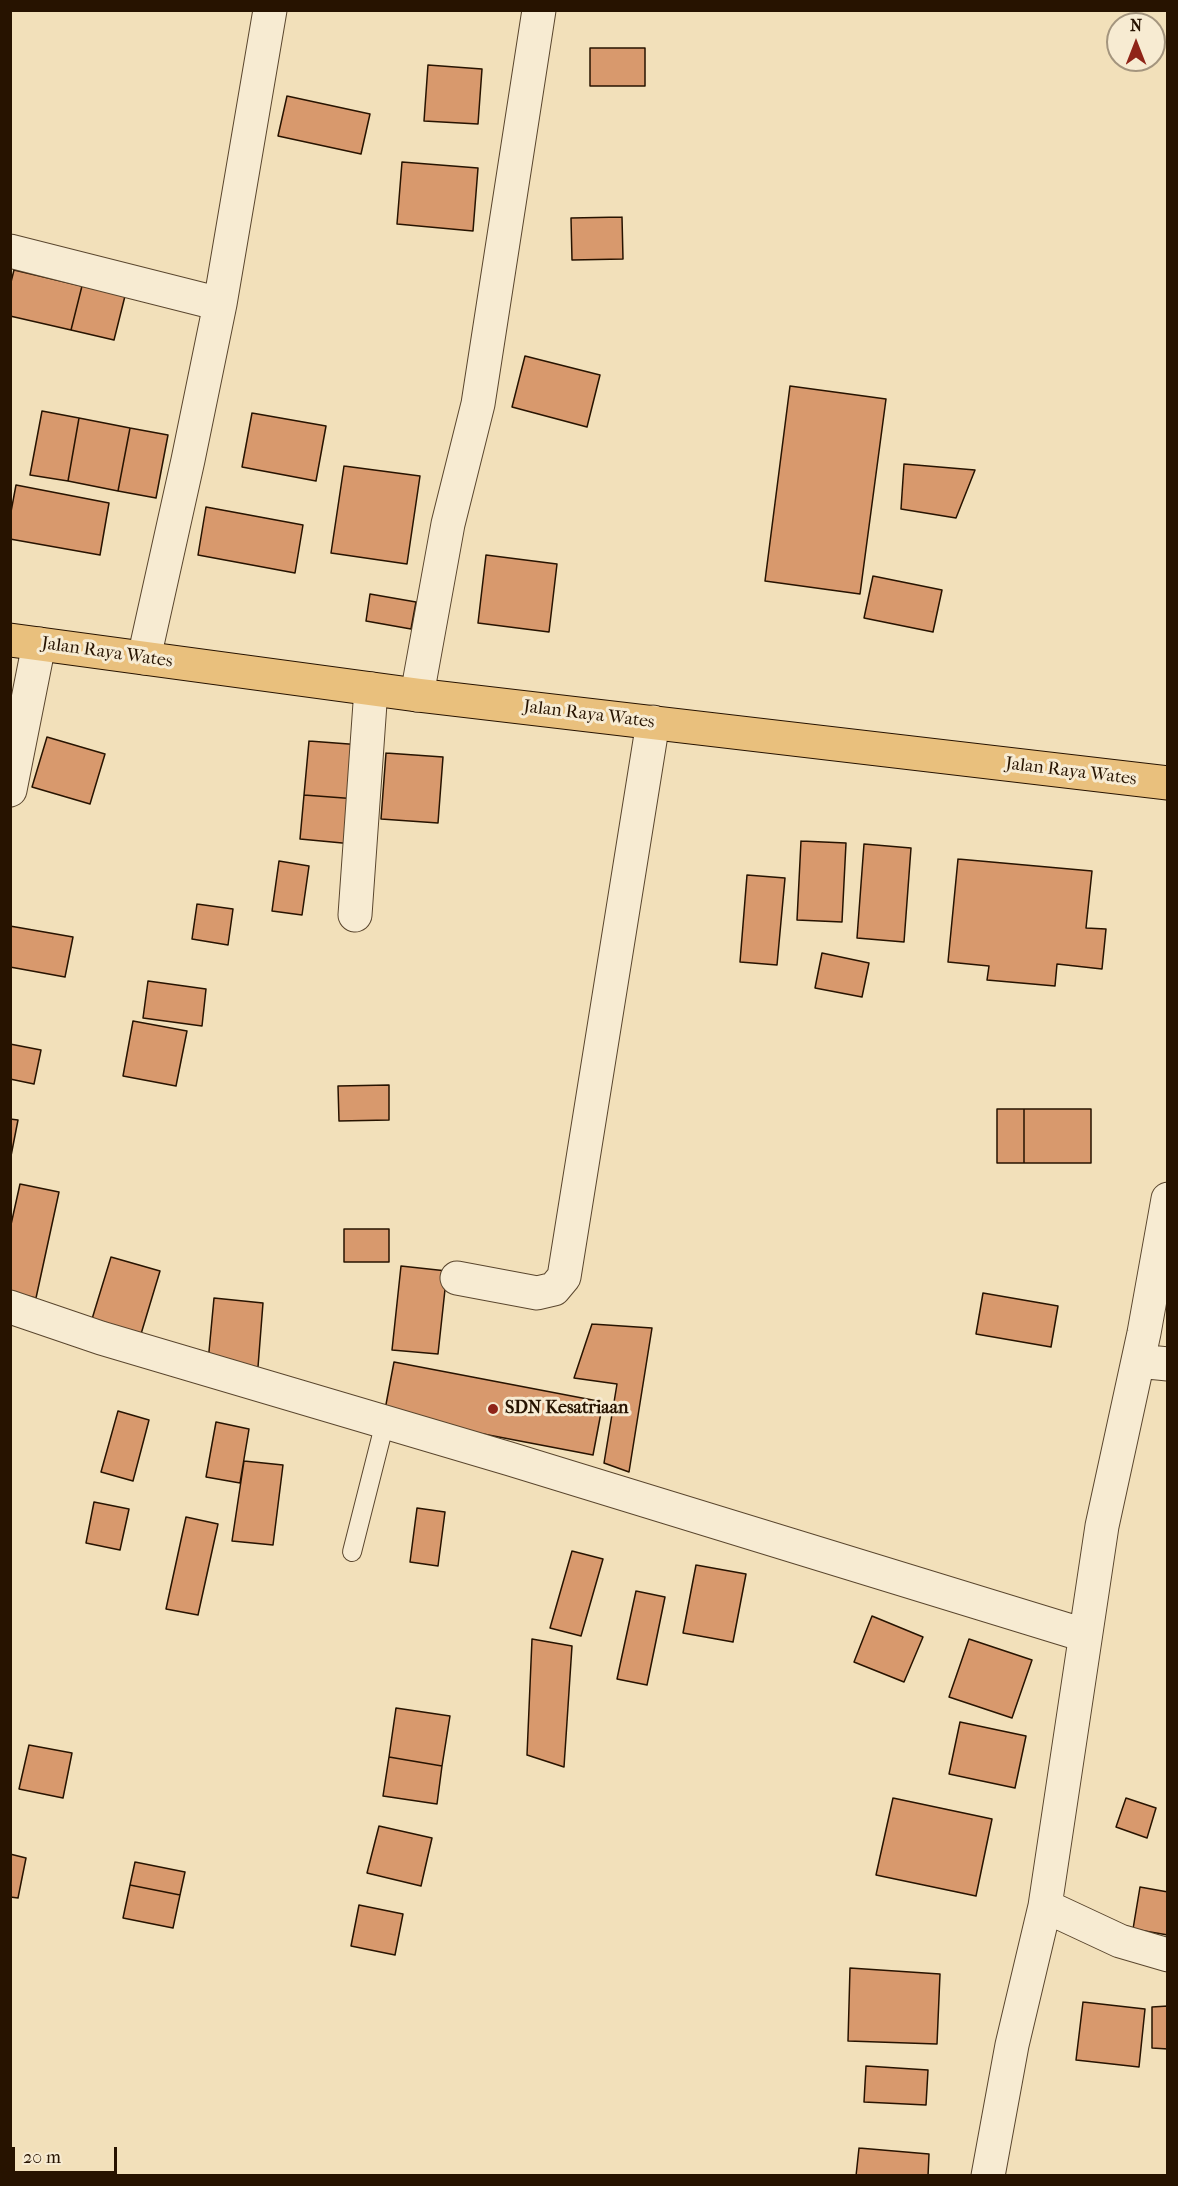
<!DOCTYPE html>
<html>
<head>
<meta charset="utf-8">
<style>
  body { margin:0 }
  #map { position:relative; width:1178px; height:2186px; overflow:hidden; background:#f2e0ba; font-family:"IM FELL French Canon",serif }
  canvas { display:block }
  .frame { position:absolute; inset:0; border:12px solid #271300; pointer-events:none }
  .north { position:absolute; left:1106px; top:12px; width:60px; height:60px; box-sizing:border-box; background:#f7ebd2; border:2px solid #a4957e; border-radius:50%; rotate:0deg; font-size:16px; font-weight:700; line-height:24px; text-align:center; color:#271300 }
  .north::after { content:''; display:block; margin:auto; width:21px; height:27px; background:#8f2418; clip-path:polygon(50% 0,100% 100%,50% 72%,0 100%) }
  .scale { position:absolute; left:12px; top:2147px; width:105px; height:27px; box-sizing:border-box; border:3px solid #271300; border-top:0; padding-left:8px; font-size:18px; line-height:21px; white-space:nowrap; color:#271300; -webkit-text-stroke:4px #f7ebd2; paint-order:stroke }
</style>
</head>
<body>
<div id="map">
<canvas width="1178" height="2186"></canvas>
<div class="frame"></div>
<div class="north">N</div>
<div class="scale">20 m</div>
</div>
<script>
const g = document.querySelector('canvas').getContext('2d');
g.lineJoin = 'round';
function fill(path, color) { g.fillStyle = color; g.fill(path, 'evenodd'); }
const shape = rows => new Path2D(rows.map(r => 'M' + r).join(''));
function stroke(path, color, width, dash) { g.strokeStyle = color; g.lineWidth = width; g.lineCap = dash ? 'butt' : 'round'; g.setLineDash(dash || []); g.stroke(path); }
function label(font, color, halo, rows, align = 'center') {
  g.font = font + ' "IM FELL French Canon",serif'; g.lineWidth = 6; g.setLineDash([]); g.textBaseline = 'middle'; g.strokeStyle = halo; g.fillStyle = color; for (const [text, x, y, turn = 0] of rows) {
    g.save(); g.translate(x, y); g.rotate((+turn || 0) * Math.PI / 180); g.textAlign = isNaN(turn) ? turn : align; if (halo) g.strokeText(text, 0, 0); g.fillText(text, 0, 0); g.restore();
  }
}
const building = shape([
  [590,48,645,48,645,86,590,86,590,48],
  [428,65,482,69,478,124,424,121,428,65],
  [287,96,370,114,361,154,278,136,287,96],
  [402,162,478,168,473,231,397,224,402,162],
  [622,217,623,259,572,260,571,218,622,217],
  [14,270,82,286,71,330,10,316,10,286,14,270],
  [82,286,125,296,114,340,71,330,82,286],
  [525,356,600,375,587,427,512,407,525,356],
  [790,386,886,399,860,594,765,581,790,386],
  [42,411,79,418,68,481,30,475,42,411],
  [252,413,326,426,316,481,242,467,252,413],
  [79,418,130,428,118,491,68,481,79,418],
  [130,428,168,435,156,498,118,491,130,428],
  [904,464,975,470,956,518,901,509,904,464],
  [344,466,420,476,407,564,331,553,344,466],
  [16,485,109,503,100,555,10,539,10,517,16,485],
  [206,507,303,525,295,573,198,555,206,507],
  [486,555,557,564,549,632,478,623,486,555],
  [873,576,942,590,933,632,864,618,873,576],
  [370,594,416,602,411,629,366,621,370,594],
  [47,737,105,754,90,804,32,787,47,737],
  [309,741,362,745,357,799,304,795,309,741],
  [386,753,443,757,438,823,381,819,386,753],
  [304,795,357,799,353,844,300,839,304,795],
  [801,841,846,843,842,922,797,920,801,841],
  [864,844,911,848,904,942,857,938,864,844],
  [958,859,1092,871,1086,928,1106,929,1102,969,1057,964,1055,986,987,980,989,966,948,962,958,859],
  [279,861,309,866,302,915,272,911,279,861],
  [747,875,785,878,777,965,740,962,747,875],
  [197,904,233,909,228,945,192,939,197,904],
  [10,926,73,937,65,977,10,967,10,926],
  [822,953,869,963,862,997,815,988,822,953],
  [148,981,206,989,202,1026,143,1018,148,981],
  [133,1021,187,1031,176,1086,123,1076,133,1021],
  [10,1044,41,1050,34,1084,10,1079,10,1044],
  [389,1085,389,1120,339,1121,338,1086,389,1085],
  [997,1109,1024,1109,1024,1163,997,1163,997,1109],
  [1024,1109,1091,1109,1091,1163,1024,1163,1024,1109],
  [10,1119,18,1120,10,1161,10,1119],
  [20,1184,59,1192,36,1298,10,1292,10,1229,20,1184],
  [344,1229,389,1229,389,1262,344,1262,344,1229],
  [111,1257,160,1271,141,1334,92,1319,111,1257],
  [401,1266,447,1271,438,1354,392,1350,401,1266],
  [983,1293,1058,1306,1051,1347,976,1334,983,1293],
  [214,1298,263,1303,258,1367,208,1362,214,1298],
  [592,1324,652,1328,629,1472,604,1463,617,1384,574,1378,592,1324],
  [394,1362,603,1402,593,1455,384,1415,394,1362],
  [118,1411,149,1420,133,1481,101,1472,118,1411],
  [216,1422,249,1429,240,1483,206,1477,216,1422],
  [244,1461,283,1465,273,1545,232,1541,244,1461],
  [94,1502,129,1509,120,1550,86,1543,94,1502],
  [417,1508,445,1512,438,1566,410,1562,417,1508],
  [186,1517,218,1524,198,1615,166,1609,186,1517],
  [572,1551,603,1559,581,1636,550,1628,572,1551],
  [696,1565,746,1574,733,1642,683,1633,696,1565],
  [636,1591,665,1597,647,1685,617,1679,636,1591],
  [872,1616,923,1637,904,1682,854,1662,872,1616],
  [532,1639,572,1646,564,1767,527,1755,532,1639],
  [969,1639,1032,1660,1012,1718,949,1697,969,1639],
  [396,1708,450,1716,442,1766,389,1757,396,1708],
  [960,1722,1026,1736,1015,1788,949,1774,960,1722],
  [29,1745,72,1753,63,1798,19,1789,29,1745],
  [389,1757,442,1766,437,1804,383,1796,389,1757],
  [893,1798,992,1819,976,1896,876,1875,893,1798],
  [1126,1798,1156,1808,1147,1838,1116,1827,1126,1798],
  [379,1826,432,1838,421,1886,367,1873,379,1826],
  [10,1854,26,1858,18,1898,10,1897,10,1854],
  [135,1862,185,1872,180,1895,130,1885,135,1862],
  [130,1885,180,1895,173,1928,123,1918,130,1885],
  [1140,1887,1168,1892,1168,1935,1133,1929,1140,1887],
  [359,1905,403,1914,395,1955,351,1946,359,1905],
  [850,1968,940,1974,937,2044,848,2041,850,1968],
  [1083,2002,1145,2009,1139,2067,1076,2060,1083,2002],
  [1168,2006,1168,2049,1152,2048,1152,2007,1168,2006],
  [866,2066,928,2070,926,2105,864,2102,866,2066],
  [859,2148,929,2154,928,2176,856,2176,859,2148]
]);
fill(building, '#d8996d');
stroke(building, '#271300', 1.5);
const lane = shape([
  [352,1552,385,1422]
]);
const street = shape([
  [10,251,220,304],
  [144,658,188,460,220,304,270,10],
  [417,695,448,524,478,404,539,10],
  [10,790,39,644],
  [355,915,371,689],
  [1168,1199,1144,1333,1102,1526,1045,1906,1120,1941,1168,1955],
  [457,1278,537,1293,554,1289,564,1277,653,722],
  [10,1307,101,1338,510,1459,1084,1635],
  [1138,1361,1168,1364],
  [988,2176,1012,2045,1045,1906]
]);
const highway = shape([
  [10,640,417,695,1168,783]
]);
stroke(lane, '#5a462e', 20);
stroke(street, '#5a462e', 35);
stroke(highway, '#271300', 35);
stroke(lane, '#f7ebd2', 18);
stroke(street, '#f7ebd2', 33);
stroke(highway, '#e9c07d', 33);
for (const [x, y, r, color] of [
  [493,1409,6,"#8f2418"]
]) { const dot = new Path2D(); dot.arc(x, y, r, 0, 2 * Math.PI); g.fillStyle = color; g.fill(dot); stroke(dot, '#f7ebd2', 2); }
label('18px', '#271300', '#f7ebd2', [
  ["Jalan Raya Wates",107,653,8],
  ["Jalan Raya Wates",589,715,7],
  ["Jalan Raya Wates",1071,772,7]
]);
label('bold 18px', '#271300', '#f7ebd2', [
  ["SDN Kesatriaan",505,1409]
], 'left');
</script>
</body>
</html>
